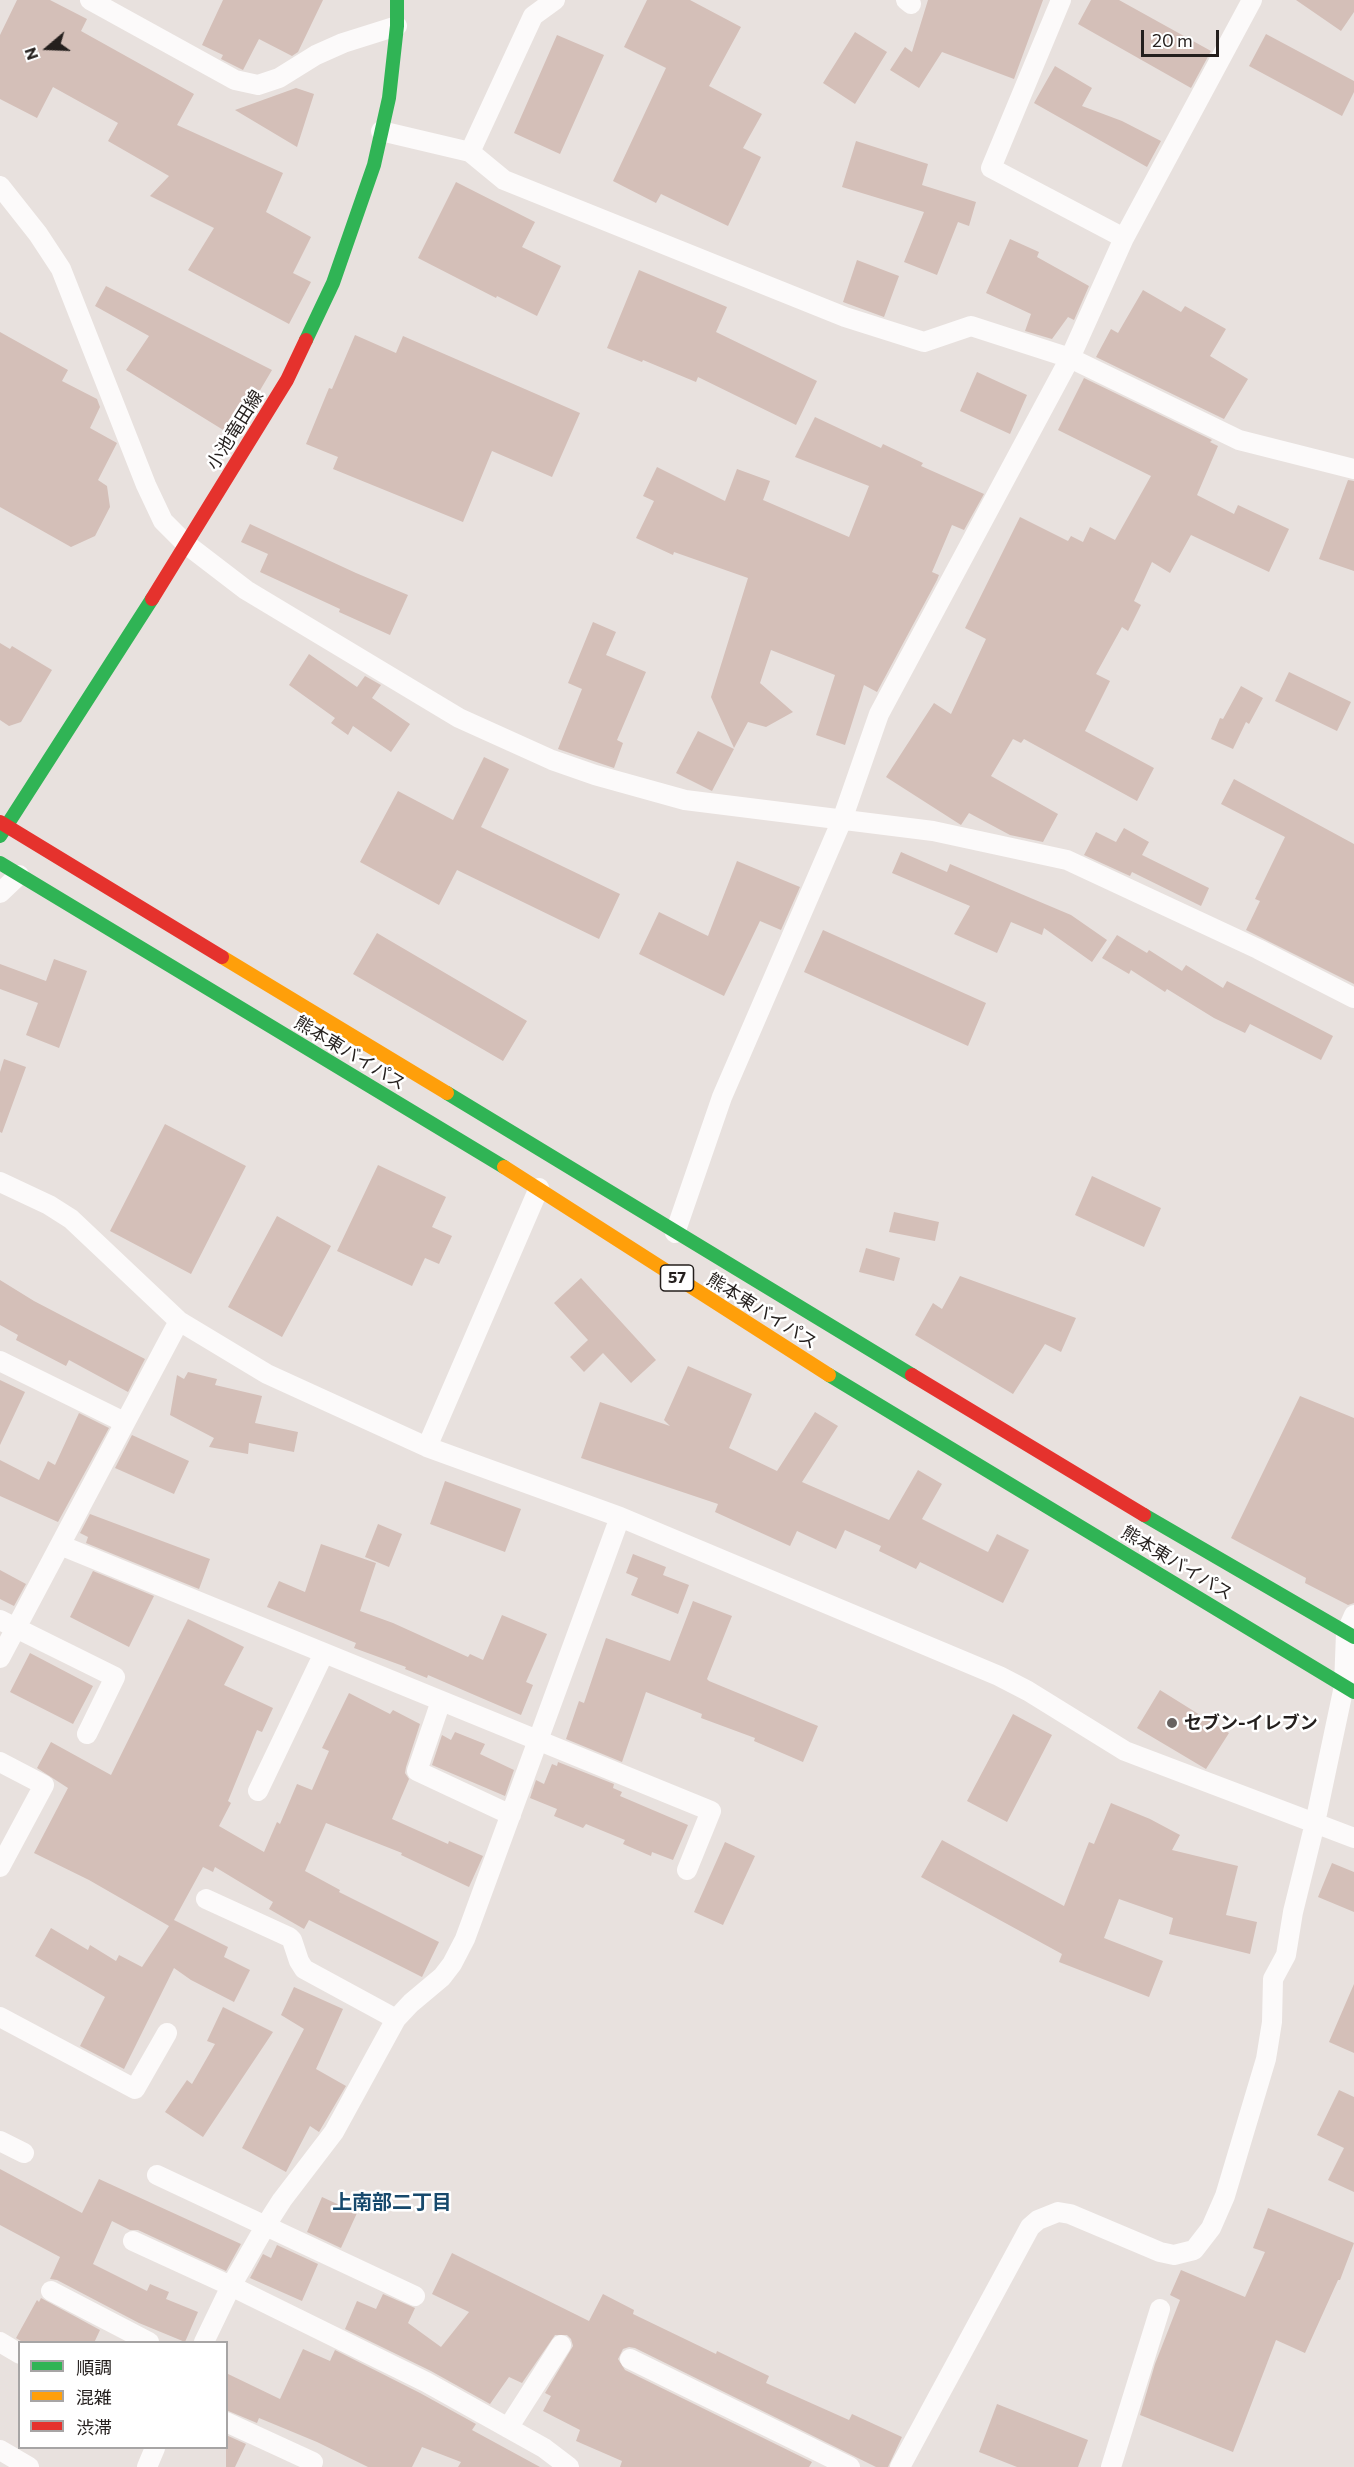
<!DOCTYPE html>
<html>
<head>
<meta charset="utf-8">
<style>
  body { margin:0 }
  #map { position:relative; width:1354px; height:2467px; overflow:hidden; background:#e8e1de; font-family:Commissioner,"Noto Sans JP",sans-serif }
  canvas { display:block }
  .legend { position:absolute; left:18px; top:2341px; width:210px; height:108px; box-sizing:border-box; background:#fff; border:2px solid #a7a5a5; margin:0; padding:8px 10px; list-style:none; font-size:18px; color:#241f1d }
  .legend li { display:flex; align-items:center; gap:12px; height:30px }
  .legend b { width:30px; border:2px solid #a7a5a5 }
  .north { position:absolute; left:18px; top:18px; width:60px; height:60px; -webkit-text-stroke:4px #fff; paint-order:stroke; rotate:251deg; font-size:16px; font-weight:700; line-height:24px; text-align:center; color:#241f1d }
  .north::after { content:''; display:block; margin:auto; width:21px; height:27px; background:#241f1d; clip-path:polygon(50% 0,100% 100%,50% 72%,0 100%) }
  .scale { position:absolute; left:1141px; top:30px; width:78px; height:27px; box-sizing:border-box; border:3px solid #241f1d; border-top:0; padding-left:8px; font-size:18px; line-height:21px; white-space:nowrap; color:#241f1d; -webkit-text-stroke:4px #fff; paint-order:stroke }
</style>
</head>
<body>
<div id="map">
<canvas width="1354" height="2467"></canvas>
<ul class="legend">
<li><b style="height:8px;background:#30b455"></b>順調</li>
<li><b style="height:8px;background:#ff9f0a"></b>混雑</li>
<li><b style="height:8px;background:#e5322d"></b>渋滞</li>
</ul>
<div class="north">N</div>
<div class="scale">20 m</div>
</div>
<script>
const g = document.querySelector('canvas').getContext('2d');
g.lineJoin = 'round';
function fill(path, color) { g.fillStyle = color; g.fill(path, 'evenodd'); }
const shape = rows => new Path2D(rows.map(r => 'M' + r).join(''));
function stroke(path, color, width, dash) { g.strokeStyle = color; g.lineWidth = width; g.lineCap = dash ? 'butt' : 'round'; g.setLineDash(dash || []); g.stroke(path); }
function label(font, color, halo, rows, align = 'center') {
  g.font = font + ' Commissioner,"Noto Sans JP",sans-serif'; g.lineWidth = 5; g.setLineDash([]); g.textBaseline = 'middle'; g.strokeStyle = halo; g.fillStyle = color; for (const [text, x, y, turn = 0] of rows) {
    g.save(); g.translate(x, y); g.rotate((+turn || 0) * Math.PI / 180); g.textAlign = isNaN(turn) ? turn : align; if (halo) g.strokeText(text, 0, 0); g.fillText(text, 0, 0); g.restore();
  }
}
fill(shape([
  [17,0,50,0,87,19,81,31,194,94,177,125,283,173,266,212,311,237,293,273,311,282,289,324,188,270,214,228,150,196,169,176,108,141,118,123,53,87,37,118,0,99,0,35],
  [223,0,323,0,298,52,292,56,259,39,243,70,221,59,223,55,202,45],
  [647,0,690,0,741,27,709,86,762,114,743,148,761,157,728,226,661,194,656,203,613,181,666,68,624,47],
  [928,0,1043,0,1014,79,942,52,919,88,890,70,905,47,912,52],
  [1091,0,1119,0,1211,51,1191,88,1078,24],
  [1296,0,1354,0,1354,12,1341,31],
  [855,32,887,52,855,104,823,83],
  [1266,34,1354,81,1354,92,1342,116,1249,66],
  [557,35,604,55,560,154,514,133],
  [1055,66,1092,88,1082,106,1122,121,1161,141,1147,167,1034,103],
  [296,88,314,94,297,147,235,110],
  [856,141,928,164,922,185,976,202,969,226,958,222,937,275,904,262,924,212,842,187],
  [456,182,535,222,522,247,561,266,537,316,497,296,496,298,418,258],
  [1010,239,1039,252,1037,257,1089,286,1074,320,1068,317,1052,339,1025,331,1031,314,986,293],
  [857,260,899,276,884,317,843,302],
  [639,270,727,307,716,332,817,381,796,425,698,377,696,382,643,360,642,362,607,348],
  [106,286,272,370,233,436,126,370,149,336,95,306],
  [1143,290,1181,312,1185,306,1226,329,1210,356,1248,379,1224,419,1096,357,1111,329,1118,333],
  [0,332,68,370,62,381,97,399,100,407,90,428,117,443,98,480,107,486,110,507,95,536,71,547,0,507],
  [355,335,396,353,403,336,580,413,552,477,492,451,463,522,333,469,338,457,306,444,329,388,332,389],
  [977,372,1027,395,1010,434,960,411],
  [1084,378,1212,440,1210,442,1218,446,1197,495,1234,514,1238,505,1289,529,1269,572,1191,535,1170,573,1152,562,1134,601,1141,605,1128,631,1122,627,1096,674,1110,681,1085,731,1154,768,1137,801,1024,739,1021,743,1013,739,991,776,1058,814,1043,842,1010,835,969,813,961,825,886,777,934,703,951,714,986,639,965,628,1020,517,1068,541,1071,536,1083,542,1090,527,1115,540,1151,476,1058,430],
  [815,417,881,448,883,444,923,463,921,466,984,494,964,530,952,525,932,572,939,575,937,580,877,692,864,685,845,745,816,735,835,675,771,650,760,683,793,712,766,727,748,722,734,748,711,697,748,578,674,552,673,555,636,538,654,501,643,496,657,467,725,501,737,469,770,481,763,500,849,537,869,486,795,457],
  [1348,480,1354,481,1354,571,1319,559],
  [250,524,356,573,408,595,390,635,339,612,340,609,260,572,268,554,241,542],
  [593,622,616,632,606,655,646,672,617,740,623,743,614,768,558,749,582,689,568,683],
  [0,643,10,649,12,646,52,670,21,722,9,726,0,720],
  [309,654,357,687,365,676,381,685,372,698,410,724,391,752,353,726,348,735,331,723,335,718,289,685],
  [1289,672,1351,702,1337,731,1275,701],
  [1241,686,1263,698,1249,724,1246,722,1233,749,1211,739,1220,718,1223,719],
  [698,731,734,749,712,791,676,773],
  [484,757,509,769,481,827,620,894,599,939,457,870,439,905,360,862,398,791,453,820],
  [1234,779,1354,844,1354,984,1246,930,1260,901,1255,899,1285,837,1221,804],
  [1124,828,1149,842,1142,855,1209,888,1201,906,1132,872,1130,876,1084,855,1096,832,1116,842],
  [901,852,947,872,950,864,1071,915,1107,940,1092,962,1044,928,1042,935,1011,922,997,953,954,934,970,906,892,873],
  [737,861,800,887,781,930,760,921,724,996,639,954,659,912,708,936],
  [823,930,986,1003,968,1046,804,972],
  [377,933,527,1021,503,1061,353,974],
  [1117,935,1147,953,1149,950,1182,971,1186,965,1223,988,1227,981,1333,1036,1321,1060,1250,1024,1245,1033,1214,1018,1167,989,1165,992,1131,970,1129,974,1102,958],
  [54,959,87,971,59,1048,26,1035,38,1003,0,989,0,964,46,981],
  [4,1059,26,1067,2,1133,0,1132,0,1072],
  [165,1124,246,1166,191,1274,110,1231],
  [378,1165,446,1197,432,1227,452,1236,439,1264,425,1258,412,1286,337,1251],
  [1092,1176,1161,1208,1144,1247,1075,1215],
  [894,1212,939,1222,935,1241,889,1232],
  [277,1216,331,1246,282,1337,228,1307],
  [866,1248,900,1258,894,1281,859,1272],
  [960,1276,1076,1318,1061,1352,1045,1344,1013,1394,915,1335,933,1303,942,1309],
  [581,1278,656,1360,631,1383,603,1353,584,1372,570,1357,588,1340,554,1303],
  [0,1280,34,1301,145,1359,128,1392,69,1360,66,1366,16,1340,18,1335,0,1325],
  [688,1366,752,1394,729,1448,777,1471,815,1412,838,1426,802,1482,889,1520,918,1470,942,1484,922,1519,988,1552,997,1534,1029,1550,1003,1603,920,1562,916,1569,879,1551,881,1546,845,1530,836,1549,797,1531,790,1546,715,1512,718,1504,581,1458,600,1402,670,1426,664,1420],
  [188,1372,217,1379,215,1385,262,1396,255,1423,298,1432,294,1452,249,1443,248,1454,209,1447,214,1438,170,1415,177,1375,184,1379],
  [0,1380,25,1392,0,1445],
  [1300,1396,1354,1418,1354,1603,1348,1605,1305,1583,1306,1578,1231,1538],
  [79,1413,109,1428,58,1522,0,1496,0,1460,39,1480,48,1461,55,1465],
  [132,1435,189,1461,174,1494,115,1468],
  [445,1481,521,1509,505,1552,430,1524],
  [90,1514,210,1559,199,1589,86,1543,88,1537,80,1533],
  [378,1524,402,1534,389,1567,365,1557],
  [321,1544,376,1563,360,1611,393,1623,468,1657,470,1654,483,1660,502,1615,547,1634,526,1682,533,1685,521,1715,428,1675,427,1678,405,1669,406,1667,354,1648,356,1643,267,1607,279,1581,305,1592],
  [633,1554,666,1567,663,1575,689,1585,678,1614,631,1595,638,1578,626,1573],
  [0,1570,26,1584,14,1606,0,1599],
  [93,1571,154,1596,129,1647,70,1617],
  [693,1601,732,1616,707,1679,709,1681,818,1726,803,1762,754,1741,755,1738,701,1718,702,1714,646,1692,622,1762,566,1739,579,1701,584,1703,606,1638,670,1661],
  [188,1619,244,1647,224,1685,273,1708,262,1732,257,1730,228,1801,231,1803,219,1826,264,1852,277,1822,280,1824,297,1784,312,1790,329,1751,322,1748,349,1693,390,1714,393,1710,420,1724,406,1767,405,1773,409,1779,392,1819,448,1844,449,1841,483,1856,469,1887,401,1855,402,1853,326,1823,305,1871,340,1890,339,1892,439,1942,422,1977,309,1920,304,1929,269,1909,273,1902,215,1867,213,1872,203,1867,174,1920,228,1947,224,1957,250,1970,234,2002,191,1980,174,1968,124,2069,80,2046,105,1997,35,1956,51,1928,88,1950,90,1945,116,1961,119,1955,142,1967,169,1926,89,1880,34,1853,68,1788,37,1768,51,1742,111,1775],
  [30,1653,93,1686,73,1724,10,1692],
  [1160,1690,1229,1733,1206,1769,1137,1728],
  [1013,1714,1052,1735,1007,1822,967,1801],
  [455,1732,485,1744,480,1754,514,1770,505,1796,432,1765,442,1735,451,1740],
  [558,1762,614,1784,613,1788,622,1792,620,1796,688,1825,673,1860,652,1852,651,1856,623,1844,625,1840,586,1824,583,1828,554,1816,557,1809,530,1798,536,1780,544,1784,552,1764,557,1766],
  [1111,1803,1150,1819,1180,1835,1172,1850,1238,1866,1226,1915,1257,1922,1250,1954,1169,1934,1173,1918,1119,1899,1104,1938,1163,1961,1149,1997,1059,1962,1062,1954,921,1877,942,1840,1064,1906,1089,1842,1094,1844],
  [725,1842,755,1856,723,1925,694,1912],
  [1332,1863,1354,1872,1354,1912,1318,1897],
  [1354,1984,1354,2053,1329,2042],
  [294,1987,343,2009,316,2069,346,2086,319,2132,310,2126,286,2172,242,2148,304,2029,281,2015],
  [223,2007,273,2032,203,2137,165,2112,187,2080,192,2084,215,2044,207,2041],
  [1339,2090,1354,2097,1354,2192,1328,2180,1344,2148,1317,2135],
  [0,2169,82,2213,99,2179,241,2244,226,2271,138,2230,130,2230,112,2221,93,2264,147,2291,150,2284,169,2292,166,2299,198,2312,185,2342,139,2323,57,2280,50,2279,60,2257,0,2225],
  [322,2197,357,2213,341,2248,307,2232],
  [1268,2208,1354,2243,1340,2280,1338,2280,1305,2353,1276,2340,1233,2452,1140,2415,1155,2364,1180,2300,1170,2295,1181,2270,1245,2297,1265,2252,1253,2248],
  [277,2245,318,2264,302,2301,250,2278,263,2254,271,2258],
  [452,2253,589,2321,603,2294,634,2310,633,2314,716,2354,717,2351,769,2376,766,2383,849,2420,852,2414,902,2437,888,2467,876,2467,635,2348,629,2347,623,2349,618,2359,625,2370,812,2462,809,2467,620,2467,622,2461,576,2441,580,2430,543,2411,551,2396,545,2393,573,2346,571,2339,567,2335,555,2335,522,2383,509,2377,490,2404,431,2371,345,2329,357,2301,376,2309,383,2294,415,2308,408,2323,441,2347,469,2312,432,2294],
  [41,2298,100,2330,94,2343,24,2343,16,2338,37,2300,39,2302],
  [303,2349,330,2361,335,2350,420,2393,476,2424,472,2430,540,2467,458,2467,461,2462,422,2447,412,2467,368,2467,317,2442,259,2418,257,2423,226,2410,226,2373,280,2399],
  [997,2404,1088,2440,1078,2467,1017,2467,979,2452],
  [226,2435,246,2444,235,2467,226,2467]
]), '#d4bfb8');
stroke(shape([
  [90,0,235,80,258,85,279,78,316,55,343,43,397,26],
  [906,0,911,4],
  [1061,0,991,168,1124,238],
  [381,131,470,152,504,180,845,317,924,342,971,326,1070,358,1239,440,1354,469],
  [470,152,533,16,555,0],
  [0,186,38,234,61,269,146,485,163,521,186,544,246,590,459,718,552,760,595,775,685,800,933,831,1067,860,1258,949,1354,998],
  [0,893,19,875],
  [0,1182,49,1205,71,1219,179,1321],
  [675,1233,722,1097,842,820,879,714,1070,358,1124,238,1252,0],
  [0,1361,124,1422],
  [427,1447,539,1188],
  [60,1545,711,1811,687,1870],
  [0,1620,115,1677,87,1734],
  [0,1658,179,1321,267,1374,427,1447,620,1517,999,1676,1028,1691,1125,1751,1354,1838],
  [441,1701,417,1771,511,1815],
  [0,1762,44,1785,0,1867],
  [258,1791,324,1653],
  [206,1899,289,1937,292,1940,299,1961,304,1969,396,2019],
  [0,2017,135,2089,167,2033],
  [0,2141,24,2153],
  [157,2175,415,2296],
  [133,2241,231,2286,426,2382,544,2448,569,2467],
  [51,2291,149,2342],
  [0,2342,20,2354],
  [204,2342,231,2286,266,2225,282,2200,334,2132,396,2019,411,2003,442,1977,452,1964,465,1939,620,1517],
  [630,2359,850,2467],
  [226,2422,313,2462,311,2467],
  [508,2428,561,2345],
  [0,2450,29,2467],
  [147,2467,155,2448],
  [900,2467,1030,2227,1038,2220,1058,2212,1070,2214,1160,2252,1174,2255,1194,2250,1211,2228,1225,2196,1266,2059,1272,2022,1273,1979,1286,1955,1293,1912,1315,1823,1344,1686,1346,1633,1354,1615],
  [1111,2467,1160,2309]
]), '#fcfafa', 20);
stroke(shape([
  [306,340,333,283,374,165,389,98,397,26,397,0],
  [0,836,152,599],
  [0,863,504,1167],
  [447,1093,912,1375],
  [829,1375,1354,1692],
  [1144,1515,1354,1637]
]), '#30b455', 14);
stroke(shape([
  [222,957,447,1093],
  [504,1167,829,1375]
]), '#ff9f0a', 14);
stroke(shape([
  [152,599,287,380,306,340],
  [0,822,222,957],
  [912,1375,1144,1515]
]), '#e5322d', 14);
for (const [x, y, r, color] of [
  [1172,1723,6,"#696361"]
]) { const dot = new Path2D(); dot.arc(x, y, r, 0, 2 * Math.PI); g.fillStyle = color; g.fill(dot); stroke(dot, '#fff', 2); }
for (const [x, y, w] of [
  [677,1278,33]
]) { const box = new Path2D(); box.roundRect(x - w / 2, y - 13, w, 26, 4.5); g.fillStyle = '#fff'; g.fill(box); stroke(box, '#241f1d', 1.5); }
label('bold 16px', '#241f1d', null, [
  ["57",677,1278]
]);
label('18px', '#241f1d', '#fff', [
  ["小池竜田線",235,430,-58],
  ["熊本東バイパス",350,1053,31],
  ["熊本東バイパス",762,1311,32],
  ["熊本東バイパス",1177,1563,31]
]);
label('bold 18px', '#241f1d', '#fff', [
  ["セブン-イレブン",1184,1723]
], 'left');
label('bold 20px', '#17496c', '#fff', [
  ["上南部二丁目",392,2202]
]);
</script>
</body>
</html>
